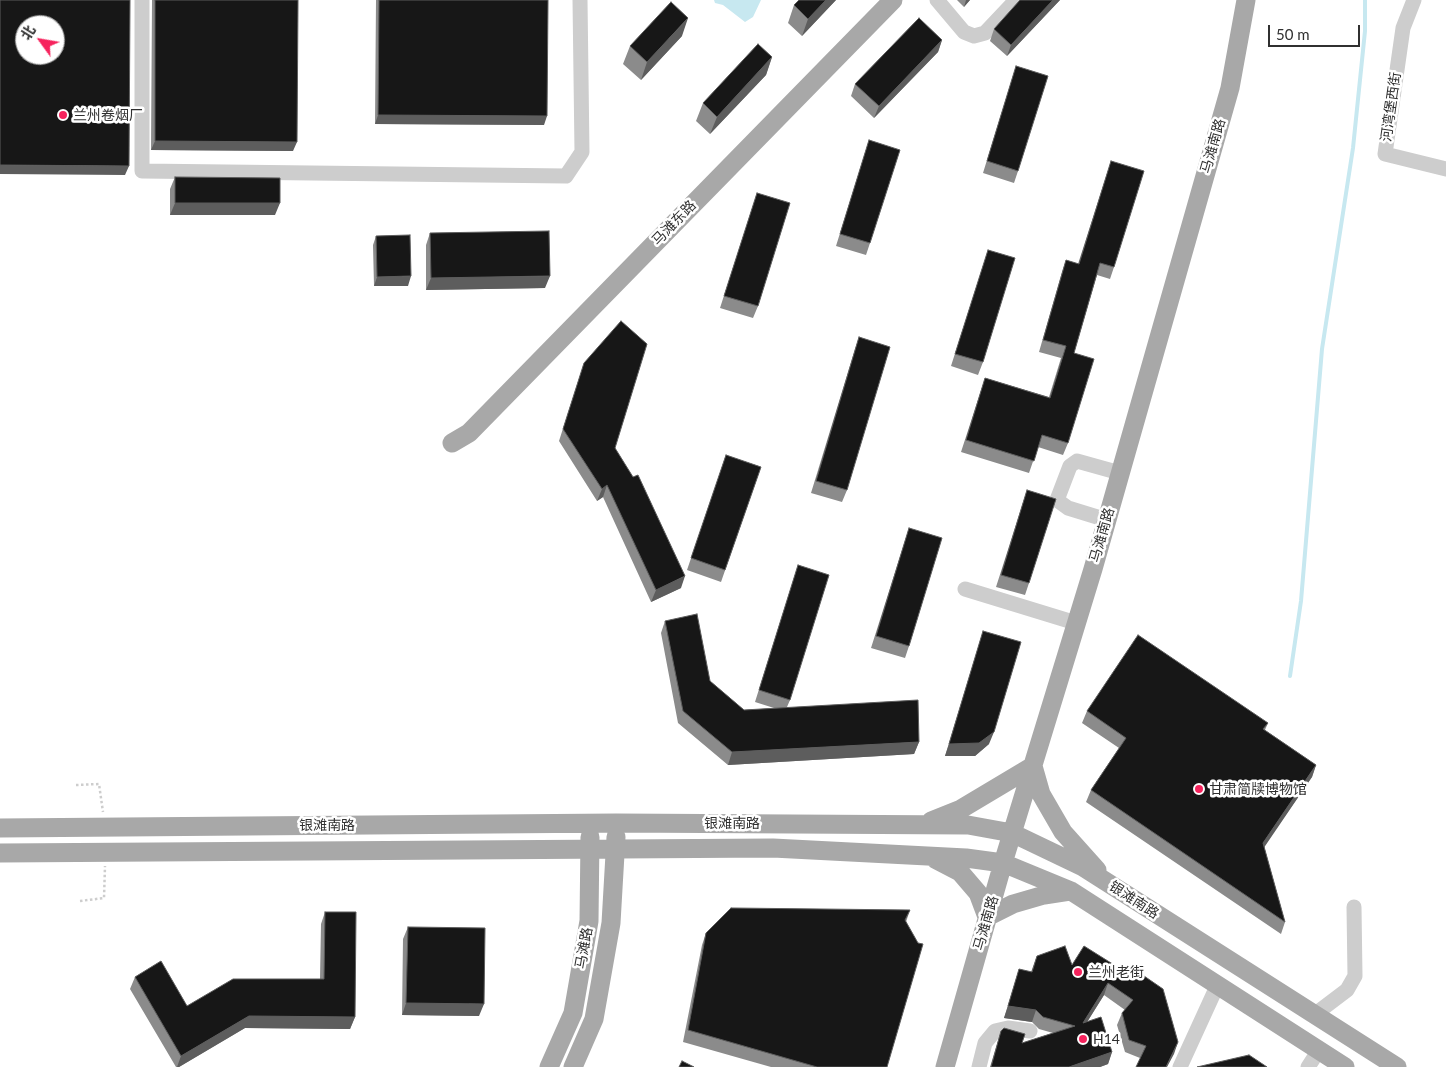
<!DOCTYPE html>
<html>
<head>
<meta charset="utf-8">
<style>
  body { margin:0 }
  #map { position:relative; width:1446px; height:1067px; overflow:hidden; background:#fff; font-family:Lato,"Noto Sans SC",sans-serif }
  canvas { display:block }
  .north { position:absolute; left:15px; top:15px; width:50px; height:50px; box-sizing:border-box; background:#fff; border:1px solid #acacac; border-radius:50%; rotate:302deg; font-size:14px; font-weight:700; line-height:20px; text-align:center; color:#303030 }
  .north::after { content:''; display:block; margin:auto; width:18px; height:22px; background:#f6235d; clip-path:polygon(50% 0,100% 100%,50% 72%,0 100%) }
  .scale { position:absolute; left:1268px; top:25px; width:92px; height:22px; box-sizing:border-box; border:2px solid #303030; border-top:0; padding-left:6px; font-size:15px; line-height:18px; white-space:nowrap; color:#303030; -webkit-text-stroke:4px #fff; paint-order:stroke }
</style>
</head>
<body>
<div id="map">
<canvas width="1446" height="1067"></canvas>
<div class="north">北</div>
<div class="scale">50 m</div>
</div>
<script>
const g = document.querySelector('canvas').getContext('2d');
g.lineJoin = 'round';
function fill(path, color) { g.fillStyle = color; g.fill(path, 'evenodd'); }
const shape = rows => new Path2D(rows.map(r => 'M' + r).join(''));
function stroke(path, color, width, dash) { g.strokeStyle = color; g.lineWidth = width; g.lineCap = dash ? 'butt' : 'round'; g.setLineDash(dash || []); g.stroke(path); }
function label(font, color, halo, rows, align = 'center') {
  g.font = font + ' Lato,"Noto Sans SC",sans-serif'; g.lineWidth = 5; g.setLineDash([]); g.textBaseline = 'middle'; g.strokeStyle = halo; g.fillStyle = color; for (const [text, x, y, turn = 0] of rows) {
    g.save(); g.translate(x, y); g.rotate((+turn || 0) * Math.PI / 180); g.textAlign = isNaN(turn) ? turn : align; if (halo) g.strokeText(text, 0, 0); g.fillText(text, 0, 0); g.restore();
  }
}
fill(shape([
  [714,0,761,0,753,17,745,22,723,5,715,3]
]), '#c7e8f0');
stroke(shape([
  [1290,676,1301,601,1322,349,1353,148,1365,31,1365,0]
]), '#c7e8f0', 4);
stroke(shape([
  [76,785,99,784,103,812],
  [80,901,104,898,105,866]
]), '#cdcdcd', 2.5, [2.5, 2.5]);
stroke(shape([
  [142,0,142,171,566,176,582,152,580,0],
  [937,0,964,32,974,36,985,33,1016,0],
  [1414,0,1403,28,1385,154,1446,169],
  [1107,520,1068,508,1057,500,1070,466,1077,461,1120,473],
  [965,589,1076,623],
  [1314,1015,1347,990,1355,976,1354,907],
  [979,1067,985,1043,995,1031,1008,1028,1030,1031],
  [1180,1067,1218,984],
  [1308,1067,1319,1050]
]), '#cdcdcd', 15);
stroke(shape([
  [452,443,469,433,893,0],
  [931,821,961,809,1033,766,1041,794,1063,832,1097,870],
  [0,828,616,823,968,825,1012,833,1083,867,1397,1067],
  [0,853,773,848,966,858,1003,863,1071,891,1345,1067],
  [935,859,960,872,978,893,987,917,1013,904,1044,895,1070,891],
  [549,1067,573,1013,589,921,590,837],
  [573,1067,594,1019,611,923,616,837],
  [945,1067,1003,863,1093,569,1230,88,1246,0]
]), '#a8a8a8', 19);
fill(shape([
  [152,0,298,0,293,151,151,150],
  [376,0,548,0,544,125,375,124],
  [799,0,836,0,802,36,788,23,794,5],
  [957,0,970,0,964,7],
  [1021,0,1060,0,1007,56,990,41,994,29],
  [682,36,641,80,623,64,630,46],
  [942,40,938,52,874,118,851,96,855,84],
  [772,57,766,75,710,134,696,121,703,103],
  [1016,66,1018,171,1014,183,983,173],
  [869,140,870,243,866,255,836,246],
  [1111,161,1114,267,1110,279,1097,275,1074,353,1068,443,1063,455,1038,447,1029,473,961,452,985,378,1049,397,1061,358,1039,352,1062,272,1066,260,1078,264],
  [175,177,275,215,170,215,170,189],
  [757,193,758,306,753,318,720,308],
  [430,233,545,288,426,290,426,245],
  [376,236,408,286,374,286,373,245],
  [988,250,983,362,978,375,951,366],
  [859,337,847,490,842,502,811,493,855,349],
  [584,363,615,448,681,588,651,602,603,497,597,501,559,441],
  [726,455,761,467,721,582,687,570],
  [1027,490,1029,583,1025,595,996,587],
  [909,528,909,646,905,658,871,648],
  [798,565,790,700,787,707,919,742,914,754,728,765,678,723,661,633,665,621,710,681,744,710,774,708,755,702],
  [983,631,989,744,975,756,945,756],
  [1087,711,1268,723,1265,730,1316,765,1312,777,1264,846,1285,922,1281,934,1086,802,1091,790,1119,748,1082,723],
  [910,910,906,922,887,1067,771,1067,683,1042,702,945,706,933],
  [325,912,355,1017,350,1029,245,1028,179,1067,176,1067,130,989,135,977,187,1006,320,979,321,924],
  [408,927,479,1016,402,1015,403,939],
  [1037,956,1072,965,1127,973,1174,1054,1140,1058,1125,1052,1117,1025,1122,1013,1125,1010,1104,995,1087,1022,1112,1052,1108,1064,1100,1067,990,1067,1001,1031,1022,1043,1053,1033,1039,1029,1032,1022,1004,1018,1019,969,1031,972]
]), '#8b8b8b');
fill(shape([
  [826,0,836,0,802,36,808,19],
  [966,0,970,0,964,7],
  [1053,0,1060,0,1007,56,1011,45],
  [688,18,682,36,641,80,647,62],
  [942,40,938,52,874,118,879,106],
  [772,57,766,75,710,134,717,117],
  [378,115,547,116,544,125,375,124],
  [155,141,297,142,293,151,151,150],
  [0,165,129,166,125,175,0,174],
  [175,203,280,203,275,215,170,215],
  [411,276,408,286,374,286,377,277],
  [550,276,545,288,426,290,431,278],
  [607,485,603,497,597,501,602,489],
  [685,576,681,588,651,602,656,590],
  [994,732,989,744,975,756,945,756,949,744],
  [919,742,914,754,728,765,732,752],
  [1316,765,1312,777,1259,855,1263,843],
  [1108,983,1104,995,1079,1035,1083,1023],
  [406,1003,484,1004,479,1016,402,1015],
  [1008,1006,1036,1010,1032,1022,1004,1018],
  [249,1016,355,1017,350,1029,245,1028,179,1067,177,1067,181,1056],
  [1178,1042,1174,1054,1167,1067,1166,1067],
  [1112,1052,1108,1064,1100,1067,1069,1067]
]), '#5d5d5d');
const building = shape([
  [0,0,130,0,129,166,0,165,0,0],
  [25,25,55,25,55,55,25,55,25,25],
  [155,0,298,0,297,142,155,141,155,0],
  [379,0,548,0,547,116,378,115,379,0],
  [799,0,826,0,808,19,794,5,799,0],
  [1020,0,1053,0,1011,45,994,29,1020,0],
  [671,2,688,18,647,62,630,46,671,2],
  [919,18,942,40,879,106,855,84,919,18],
  [758,44,772,57,717,117,703,103,758,44],
  [1016,66,1048,76,1018,171,987,161,1016,66],
  [869,140,900,150,870,243,840,234,869,140],
  [1111,161,1144,171,1114,267,1100,263,1074,353,1094,359,1068,443,1042,435,1034,461,966,440,985,378,1050,398,1066,346,1043,340,1066,260,1079,264,1111,161],
  [175,177,280,178,280,203,175,203,175,177],
  [757,193,790,203,758,306,724,296,757,193],
  [549,231,550,276,431,278,430,233,549,231],
  [410,235,411,276,377,277,376,236,410,235],
  [988,250,1015,258,983,362,955,354,988,250],
  [621,321,647,344,615,448,633,477,638,475,685,576,656,590,607,485,602,489,563,429,584,363,621,321],
  [859,337,890,347,847,490,816,481,859,337],
  [726,455,761,467,725,570,691,558,726,455],
  [1027,490,1056,499,1029,583,1001,575,1027,490],
  [909,528,942,538,909,646,876,636,909,528],
  [798,565,829,575,790,700,759,690,798,565],
  [697,614,710,681,744,710,918,700,919,742,732,752,683,711,665,621,697,614],
  [983,631,1021,642,994,732,979,743,949,744,983,631],
  [1138,635,1268,723,1263,729,1316,765,1263,843,1285,922,1091,790,1126,738,1087,711,1138,635],
  [731,908,910,910,905,920,918,943,923,944,887,1067,817,1067,688,1030,706,933,731,908],
  [325,912,356,912,355,1017,249,1016,181,1056,135,977,161,961,187,1006,233,979,324,979,325,912],
  [408,927,485,928,484,1004,406,1003,408,927],
  [1065,946,1072,965,1084,946,1127,973,1131,967,1163,989,1178,1042,1166,1067,1136,1067,1146,1046,1129,1040,1122,1013,1133,1000,1108,983,1083,1023,1101,1017,1112,1052,1069,1067,991,1067,1001,1031,1004,1028,1025,1034,1022,1043,1075,1026,1043,1017,1036,1010,1008,1006,1019,969,1032,972,1037,956,1065,946],
  [1249,1055,1267,1067,1197,1067,1249,1055],
  [682,1061,694,1067,679,1067,682,1061]
]);
fill(building, '#171717');
stroke(building, '#5d5d5d', 1);
for (const [x, y, r, color] of [
  [63,115,5,"#f6235d"],
  [1199,789,5,"#f6235d"],
  [1078,972,5,"#f6235d"],
  [1083,1039,5,"#f6235d"]
]) { const dot = new Path2D(); dot.arc(x, y, r, 0, 2 * Math.PI); g.fillStyle = color; g.fill(dot); stroke(dot, '#fff', 2); }
label('14px', '#303030', '#fff', [
  ["河湾堡西街",1391,107,-82],
  ["马滩南路",1213,146,-74],
  ["马滩东路",674,223,-46],
  ["马滩南路",1102,535,-74],
  ["银滩南路",732,823],
  ["银滩南路",327,825],
  ["银滩南路",1134,900,33],
  ["马滩南路",986,923,-74],
  ["马滩路",584,948,-80]
]);
label('14px', '#303030', '#fff', [
  ["兰州卷烟厂",73,115],
  ["甘肃简牍博物馆",1209,789],
  ["兰州老街",1088,972],
  ["H14",1093,1039]
], 'left');
</script>
</body>
</html>
